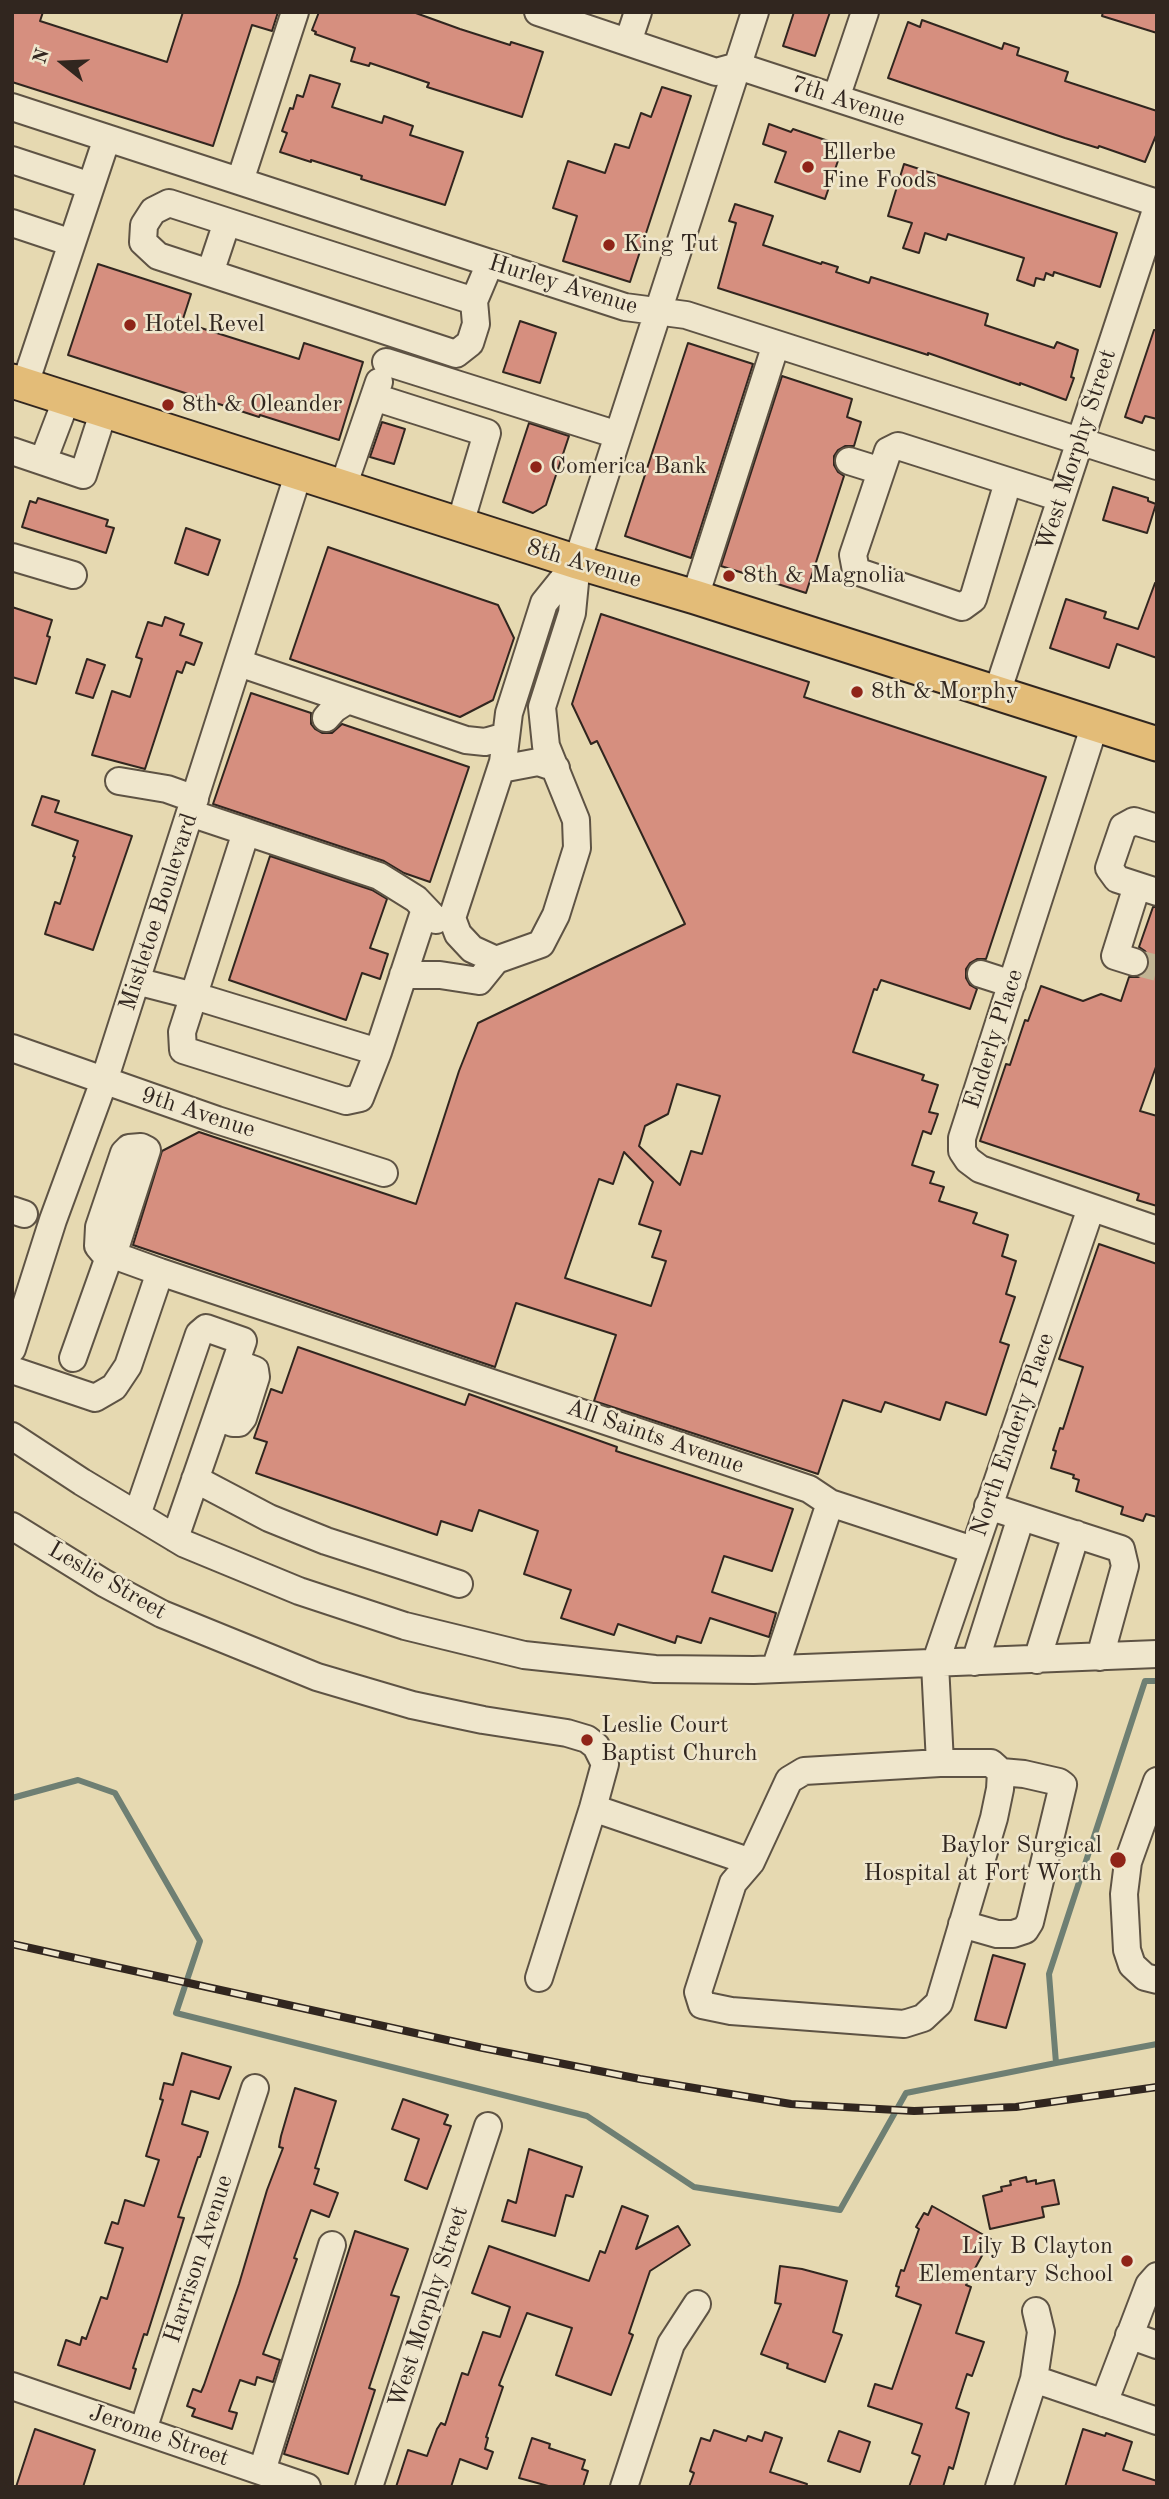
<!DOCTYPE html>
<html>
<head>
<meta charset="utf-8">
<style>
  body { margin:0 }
  #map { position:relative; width:1169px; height:2499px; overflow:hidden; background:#e6d9b1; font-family:"Old Standard TT",serif }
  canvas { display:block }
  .frame { position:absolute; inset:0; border:14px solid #31261f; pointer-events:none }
  .north { position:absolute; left:28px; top:28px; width:70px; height:70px; -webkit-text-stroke:5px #efe6cc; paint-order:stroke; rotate:288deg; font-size:19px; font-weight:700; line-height:28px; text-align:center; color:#31261f }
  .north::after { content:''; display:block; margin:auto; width:24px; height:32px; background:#31261f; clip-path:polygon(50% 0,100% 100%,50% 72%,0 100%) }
</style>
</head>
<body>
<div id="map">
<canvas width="1169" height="2499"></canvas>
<div class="frame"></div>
<div class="north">N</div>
</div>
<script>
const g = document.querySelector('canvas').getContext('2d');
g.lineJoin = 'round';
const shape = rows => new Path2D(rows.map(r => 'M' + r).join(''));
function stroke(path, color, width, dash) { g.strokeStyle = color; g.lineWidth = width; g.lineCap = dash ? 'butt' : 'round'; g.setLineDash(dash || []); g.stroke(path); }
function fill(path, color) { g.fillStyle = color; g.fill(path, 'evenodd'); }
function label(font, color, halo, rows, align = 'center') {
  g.font = font + ' "Old Standard TT",serif'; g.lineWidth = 5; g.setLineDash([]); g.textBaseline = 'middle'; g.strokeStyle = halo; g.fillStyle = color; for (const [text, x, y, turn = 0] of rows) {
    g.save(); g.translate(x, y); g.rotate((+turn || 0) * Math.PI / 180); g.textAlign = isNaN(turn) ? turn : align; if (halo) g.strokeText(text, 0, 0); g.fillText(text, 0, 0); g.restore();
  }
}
stroke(shape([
  [12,1798,78,1780,115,1793,200,1941,176,2013,587,2116,694,2187,840,2210,906,2093,1056,2063,1049,1974,1145,1681,1157,1681],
  [1056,2063,1157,2044]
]), '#6e7f73', 6);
const building = shape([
  [12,12,43,12,40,21,167,62,183,12,278,12,272,31,252,25,213,146,12,82,12,12],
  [319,12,413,12,460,29,510,45,511,42,543,52,522,117,427,87,429,83,403,74,370,63,369,66,351,61,355,48,315,34,316,32,312,30,319,12],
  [794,12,830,12,815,56,783,46,794,12],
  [1103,12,1157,12,1157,33,1102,16,1103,12],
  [922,20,1002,49,1004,43,1019,48,1017,55,1068,72,1065,81,1157,111,1157,133,1145,162,1099,146,1098,148,1065,138,888,78,908,22,920,27,922,20],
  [310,75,340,84,332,107,382,123,384,116,413,126,410,135,463,152,445,205,361,179,362,176,311,160,311,162,280,152,287,133,282,131,290,108,293,109,297,95,303,97,310,75],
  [662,87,691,96,630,282,563,261,577,216,553,208,568,161,605,173,615,144,629,148,641,113,651,117,662,87],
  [769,124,791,132,793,129,843,146,825,199,775,182,786,152,763,144,769,124],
  [904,164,1117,233,1100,287,1054,272,1053,276,1046,273,1044,280,1036,278,1034,286,1017,280,1024,258,948,234,946,240,925,233,919,253,903,248,912,223,888,216,904,164],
  [735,204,773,216,763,245,821,264,822,262,838,267,836,272,869,283,871,277,988,314,985,325,1054,348,1057,342,1078,350,1071,377,1074,378,1066,400,1020,383,1020,385,928,353,928,355,718,288,736,223,729,221,735,204],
  [98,264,191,294,182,322,299,359,304,343,363,362,339,440,260,415,259,417,68,355,98,264],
  [520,321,556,333,540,383,503,372,520,321],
  [1154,330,1157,330,1157,419,1145,416,1142,423,1125,417,1154,330],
  [688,343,753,364,691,558,625,536,688,343],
  [782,376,852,399,847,417,861,422,854,446,845,446,838,450,834,456,834,465,838,472,844,476,806,593,721,566,782,376],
  [382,422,405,429,394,464,370,457,382,422],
  [529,423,569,436,546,505,533,513,503,502,529,423],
  [1113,487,1148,498,1148,501,1156,504,1147,533,1103,520,1113,487],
  [38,498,108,520,106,526,114,528,106,553,22,527,30,501,36,503,38,498],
  [186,528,220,540,208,575,175,563,186,528],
  [328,547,498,605,514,638,493,700,460,717,290,659,328,547],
  [1155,583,1157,583,1157,658,1117,644,1109,668,1050,648,1066,599,1106,612,1104,618,1138,629,1155,583],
  [12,607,52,620,47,636,50,637,36,684,12,677,12,607],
  [601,614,809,682,804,697,1046,777,986,959,977,959,970,963,966,969,966,978,970,985,977,989,970,1009,881,980,877,990,874,989,853,1052,924,1075,922,1080,938,1085,929,1112,938,1114,931,1134,923,1131,912,1165,934,1172,930,1183,944,1187,939,1201,977,1213,973,1223,1008,1235,1002,1256,1016,1261,1006,1294,1015,1297,1000,1342,1009,1345,986,1415,946,1402,940,1420,885,1402,881,1412,843,1400,818,1474,594,1401,616,1335,516,1303,495,1367,133,1245,162,1151,199,1132,416,1204,459,1071,478,1023,685,924,597,741,591,744,572,704,601,614],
  [677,1084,720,1096,702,1154,691,1151,680,1185,639,1146,645,1126,668,1114,677,1084],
  [624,1152,653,1182,639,1224,661,1231,652,1257,666,1261,651,1306,565,1278,599,1179,613,1184,624,1152],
  [165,617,184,624,180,635,202,643,194,665,186,662,182,673,177,671,145,769,92,755,112,691,130,697,142,659,136,657,148,622,162,626,165,617],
  [87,659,105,665,93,698,76,693,87,659],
  [251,693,311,713,311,724,315,729,322,733,332,733,342,724,469,767,430,882,404,873,384,861,213,804,251,693],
  [42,796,59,801,55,812,132,836,93,950,45,934,55,902,60,904,75,857,73,856,78,841,32,825,42,796],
  [270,856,372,890,387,899,370,948,388,954,380,979,362,973,346,1020,229,980,270,856],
  [1153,907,1157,907,1157,1064,1140,1111,1157,1116,1157,1206,1137,1200,1139,1194,980,1141,1006,1064,1010,1065,1025,1020,1028,1021,1041,986,1083,1001,1101,994,1121,1001,1129,977,1138,977,1144,974,1149,967,1149,958,1145,951,1139,947,1153,907],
  [1099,1244,1157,1264,1157,1517,1146,1514,1143,1521,1121,1514,1123,1507,1076,1491,1079,1480,1073,1478,1074,1475,1051,1468,1056,1451,1053,1450,1060,1428,1063,1429,1083,1367,1059,1359,1099,1244],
  [298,1347,465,1405,469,1394,617,1447,616,1451,793,1509,772,1571,724,1556,712,1592,776,1613,769,1637,710,1618,701,1643,677,1636,675,1643,618,1624,614,1635,561,1618,571,1590,524,1574,538,1531,479,1510,472,1531,441,1521,437,1535,256,1473,267,1442,254,1438,271,1389,282,1393,298,1347],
  [993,1955,1025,1964,1006,2028,975,2020,993,1955],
  [182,2053,231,2067,219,2099,191,2091,182,2124,208,2132,200,2157,198,2157,178,2217,184,2218,147,2335,144,2334,133,2368,136,2369,130,2389,58,2365,66,2340,80,2345,82,2337,86,2339,101,2297,107,2299,123,2248,105,2243,112,2222,118,2224,125,2200,144,2206,159,2160,146,2156,163,2100,160,2099,164,2083,173,2085,182,2053],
  [295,2088,336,2101,317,2162,315,2168,319,2169,314,2184,338,2193,329,2217,311,2210,294,2258,297,2259,263,2354,280,2360,273,2382,257,2377,255,2385,240,2380,229,2411,237,2413,232,2429,192,2416,195,2409,187,2406,193,2389,201,2392,204,2385,239,2284,267,2190,283,2148,279,2147,281,2136,295,2088],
  [403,2099,448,2115,444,2124,451,2126,427,2189,405,2180,419,2139,392,2129,403,2099],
  [529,2149,582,2167,573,2197,566,2195,555,2236,502,2221,508,2200,516,2203,529,2149],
  [1026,2177,1027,2182,1036,2180,1036,2184,1054,2180,1059,2204,1042,2207,1044,2217,990,2229,983,2196,1002,2191,1001,2187,1011,2185,1010,2181,1026,2177],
  [622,2206,648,2216,636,2249,678,2226,690,2245,650,2271,629,2333,633,2335,611,2395,556,2375,572,2328,527,2313,499,2385,503,2387,486,2437,488,2438,485,2449,493,2452,487,2469,460,2459,451,2487,396,2487,408,2450,427,2456,437,2429,441,2423,445,2425,462,2373,468,2375,483,2332,500,2337,510,2307,472,2293,489,2246,589,2281,600,2251,605,2253,622,2206],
  [932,2206,991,2239,966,2285,971,2287,956,2333,984,2342,972,2376,967,2374,956,2408,969,2413,953,2469,949,2467,943,2487,909,2487,920,2456,912,2453,922,2424,868,2406,875,2384,892,2389,921,2305,896,2296,899,2287,896,2286,901,2270,904,2271,919,2229,916,2227,924,2213,928,2215,932,2206],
  [355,2231,408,2249,391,2295,399,2297,369,2388,375,2390,348,2474,284,2454,355,2231],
  [780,2266,802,2269,847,2281,833,2332,842,2335,825,2382,787,2368,788,2364,761,2354,781,2304,775,2303,780,2266],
  [35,2429,95,2450,83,2487,16,2487,35,2429],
  [1083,2429,1105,2436,1106,2433,1132,2442,1123,2470,1157,2481,1157,2487,1065,2487,1083,2429],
  [714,2430,746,2441,748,2436,762,2441,765,2432,782,2438,770,2472,807,2484,806,2487,689,2487,694,2473,690,2471,701,2438,710,2441,714,2430],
  [839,2431,870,2442,860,2472,828,2461,839,2431],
  [532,2438,550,2444,549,2448,585,2460,582,2469,588,2471,583,2487,552,2487,519,2478,532,2438]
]);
fill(building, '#d68f7f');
stroke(building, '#31261f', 2);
stroke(shape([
  [1134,962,1157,968]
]), '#c2b594', 26, [26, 13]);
const minor = shape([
  [538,12,716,72,738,66,1157,203],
  [628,42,638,12],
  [836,98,865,12],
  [12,107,625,307,686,315,1157,466],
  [12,160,91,186],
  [240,181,295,12],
  [12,223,72,243,107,138],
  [210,273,227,222],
  [474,301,169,203,153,211,144,225,143,242,158,256,456,354,470,343,476,324,474,301,490,263],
  [386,362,618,435],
  [25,384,72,243],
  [374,397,487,433,460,524],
  [12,451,83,475,104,410],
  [43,461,67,398],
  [849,461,881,471],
  [1008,482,973,599,962,607,856,571,853,555,888,451,898,446,1061,498],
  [343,487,379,382],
  [12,557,73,575],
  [695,597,776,344],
  [239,663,466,740,485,742,506,736],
  [997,693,1157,207],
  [326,718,334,709,348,700],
  [1095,724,962,1138,962,1151,968,1160,980,1169,1157,1230],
  [501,769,538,762,556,768],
  [119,781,167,789,195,799],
  [190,813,379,876,416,899,436,920],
  [1157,828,1134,821,1123,827,1109,868,1117,879,1157,892],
  [246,832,182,1032,183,1050,346,1101,360,1098,378,1052],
  [496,960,472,949,458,934,452,918,503,762,509,713,544,603,577,562],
  [1134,962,1115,956,1137,886],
  [981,974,1012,984],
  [403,975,440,975,479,981,496,960,541,944,556,915,577,848,576,820,546,746,542,707,572,613,577,562,755,12],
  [136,981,198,997,378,1052,425,909],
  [12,1048,217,1120,384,1173],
  [12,1210,24,1214],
  [113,1255,147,1150,141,1147,129,1148,124,1153,99,1227,98,1246,103,1252,113,1255,160,1272,809,1489,830,1503,973,1550],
  [12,1349,53,1220,104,1081,299,472],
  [73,1358,110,1254],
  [12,1370,95,1398,114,1387,128,1366,160,1272],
  [217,1417,233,1423,239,1423,243,1418,256,1377,255,1370,236,1363],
  [12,1436,82,1482,185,1544,299,1591,405,1626,524,1655,655,1669,754,1670,1157,1654],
  [195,1479,269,1518,326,1541,459,1584],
  [988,1506,1121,1549,1125,1566,1100,1657],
  [137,1515,199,1334,206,1328,243,1341,175,1538],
  [12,1526,104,1583,162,1614,317,1677,412,1705,483,1720,567,1733,587,1739,596,1746,605,1764,593,1808,539,1978],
  [1037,1660,1076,1534],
  [975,1662,1021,1517],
  [775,1669,830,1503],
  [940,1763,991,1763,1001,1772,1000,1789,994,1818,939,2003,923,2018,904,2024,731,2011,702,2005,698,1992,733,1883,751,1862,789,1780,804,1771,940,1763,935,1664,1091,1208],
  [1157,1781,1128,1862,1124,1894,1127,1950,1132,1965,1145,1977,1157,1980],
  [593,1808,751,1862],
  [962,1924,997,1934,1013,1934,1025,1930,1030,1922,1063,1785,1059,1782,1024,1774,1001,1772],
  [1129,2335,1157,2345],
  [1034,2379,1157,2421],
  [12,2386,307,2487],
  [1104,2403,1149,2285,1157,2276],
  [143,2430,255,2088],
  [262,2471,332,2245],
  [369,2487,488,2126],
  [624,2487,671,2344,697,2304],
  [999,2487,1034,2379,1041,2332,1036,2311]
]);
const major = shape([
  [12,381,577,562,695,597,1157,744]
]);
stroke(minor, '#5e5344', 30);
stroke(major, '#31261f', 37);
stroke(minor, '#efe6cc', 26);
stroke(major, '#e3bc78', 33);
const rail = shape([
  [12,1944,483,2048,640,2079,791,2104,914,2111,1016,2107,1157,2087]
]);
stroke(rail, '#31261f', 8);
stroke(rail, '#efe6cc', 5, [16]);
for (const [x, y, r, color] of [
  [808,167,7,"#8f2418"],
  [609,245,7,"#8f2418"],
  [130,325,7,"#8f2418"],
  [168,405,7,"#8f2418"],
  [536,467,7,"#8f2418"],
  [729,576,7,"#8f2418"],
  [857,692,7,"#8f2418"],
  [587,1740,7,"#8f2418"],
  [1118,1860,9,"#8f2418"],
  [1127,2261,7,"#8f2418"]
]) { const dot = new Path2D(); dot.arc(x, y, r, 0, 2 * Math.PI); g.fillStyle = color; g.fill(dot); stroke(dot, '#efe6cc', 2.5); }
label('24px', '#31261f', '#efe6cc', [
  ["7th Avenue",848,102,18],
  ["Hurley Avenue",563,285,17],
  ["West Morphy Street",1077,450,-72],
  ["8th Avenue",584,564,17],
  ["Mistletoe Boulevard",159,912,-72],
  ["Enderly Place",994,1039,-72],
  ["9th Avenue",198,1113,18],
  ["North Enderly Place",1013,1435,-71],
  ["All Saints Avenue",655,1437,19],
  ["Leslie Street",107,1581,30],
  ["Harrison Avenue",199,2259,-72],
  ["West Morphy Street",429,2307,-72],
  ["Jerome Street",159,2436,19]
]);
label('24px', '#31261f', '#efe6cc', [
  ["Ellerbe",822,153],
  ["Fine Foods",822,181],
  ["King Tut",623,245],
  ["Hotel Revel",144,325],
  ["8th & Oleander",182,405],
  ["Comerica Bank",550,467],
  ["8th & Magnolia",743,576],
  ["8th & Morphy",871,692],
  ["Leslie Court",601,1726],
  ["Baptist Church",601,1754],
  ["Baylor Surgical",1102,1846,"right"],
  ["Hospital at Fort Worth",1102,1874,"right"],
  ["Lily B Clayton",1113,2247,"right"],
  ["Elementary School",1113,2275,"right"]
], 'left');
</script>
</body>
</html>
